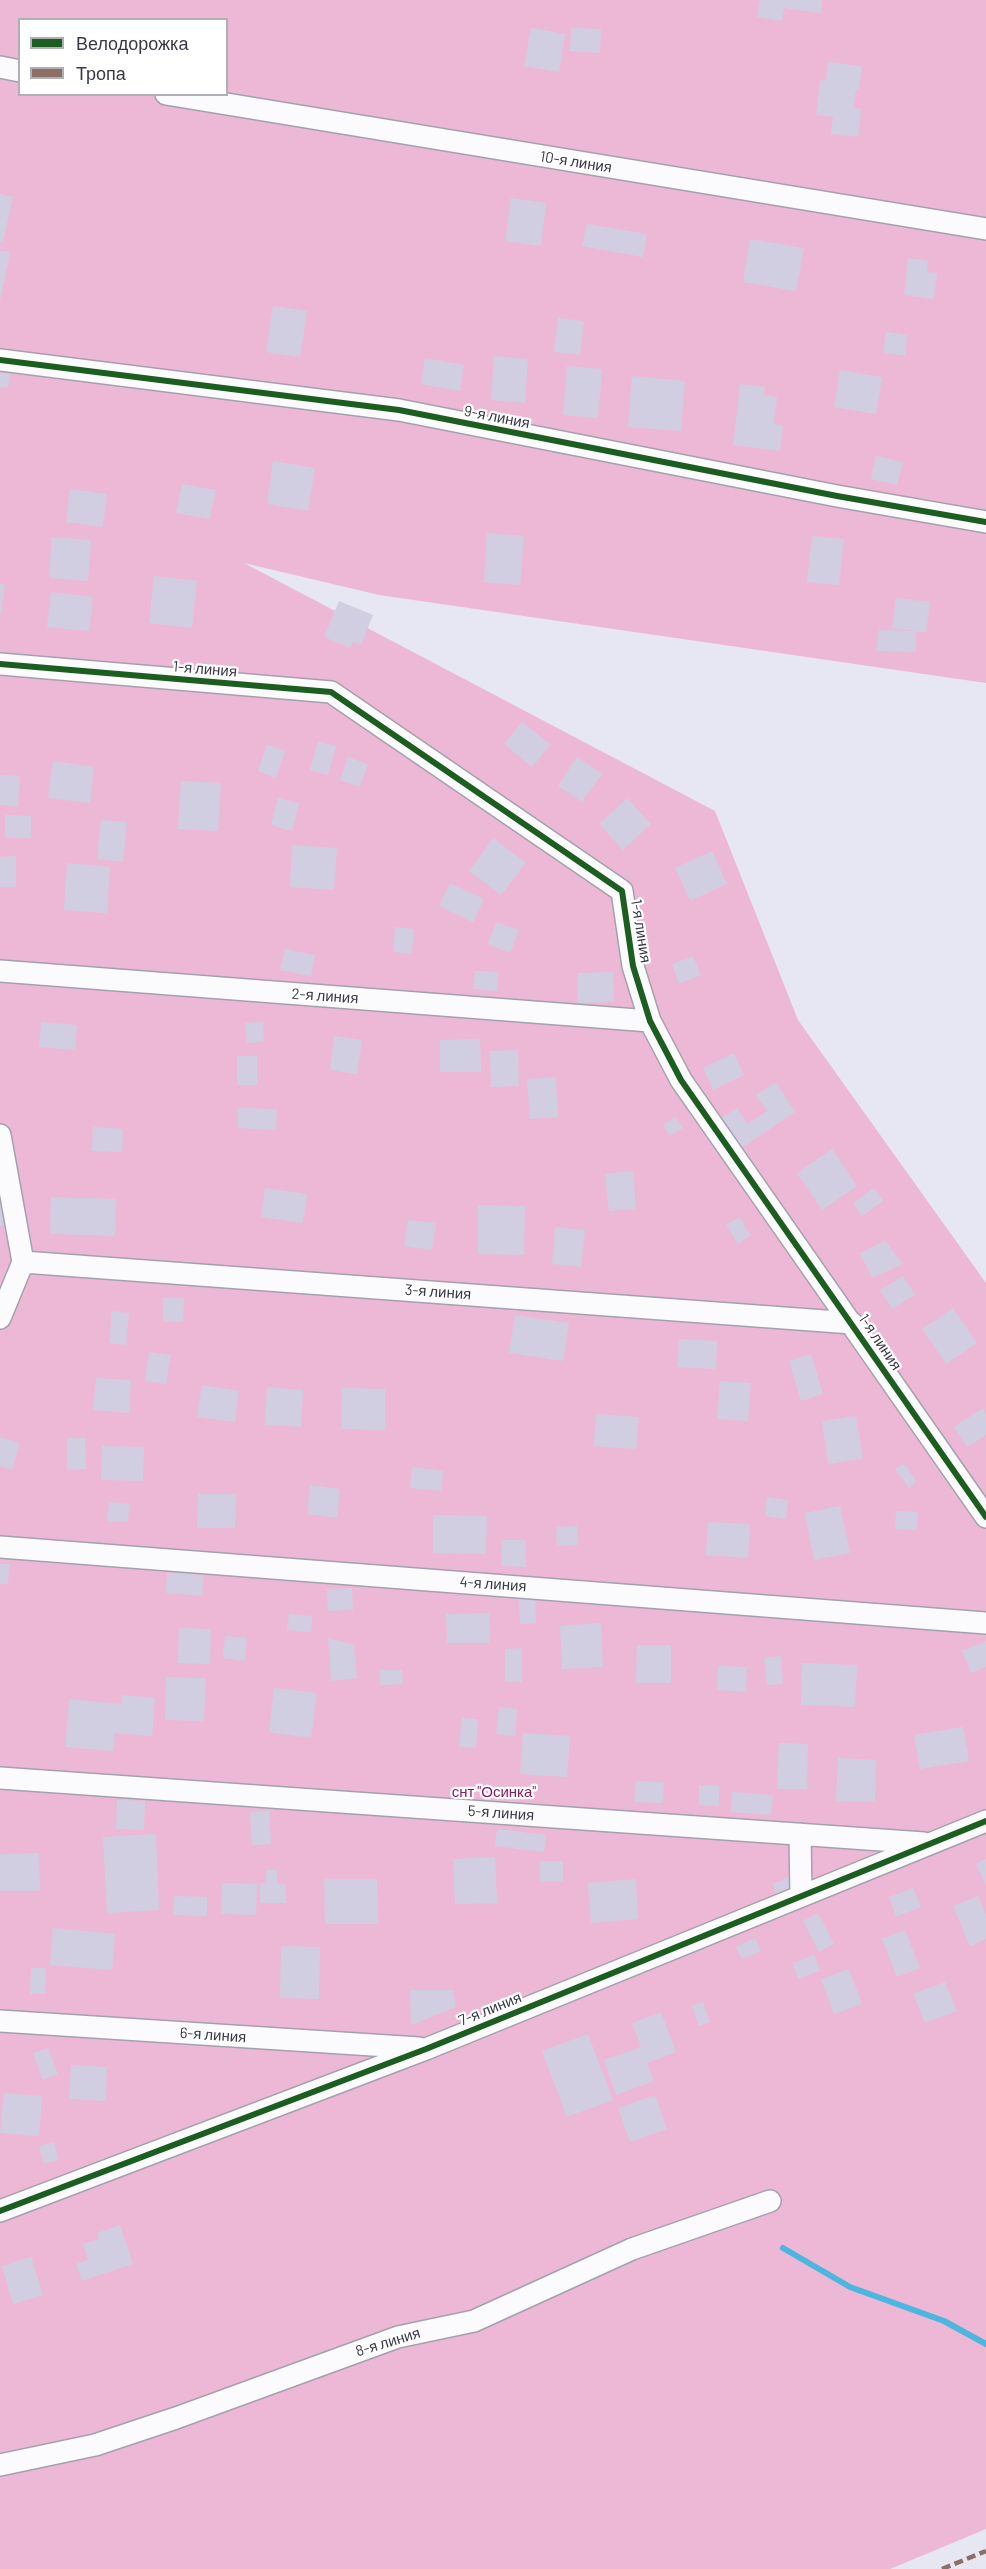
<!DOCTYPE html>
<html>
<head>
<meta charset="utf-8">
<style>
  body { margin:0 }
  #map { position:relative; width:986px; height:2569px; overflow:hidden; background:#e7e6f3; font-family:Barlow,sans-serif }
  canvas { display:block }
  .legend { position:absolute; left:18px; top:18px; width:210px; height:78px; box-sizing:border-box; background:#fff; border:2px solid #b0afb6; margin:0; padding:8px 10px; list-style:none; font-size:18px; color:#3a3848 }
  .legend li { display:flex; align-items:center; gap:12px; height:30px }
  .legend b { width:30px; border:2px solid #b0afb6 }
</style>
</head>
<body>
<div id="map">
<canvas width="986" height="2569"></canvas>
<ul class="legend">
<li><b style="height:8px;background:#1b5e20"></b>Велодорожка</li>
<li><b style="height:8px;background:#8d6e63"></b>Тропа</li>
</ul>
</div>
<script>
const g = document.querySelector('canvas').getContext('2d');
g.lineJoin = 'round';
function fill(path, color) { g.fillStyle = color; g.fill(path, 'evenodd'); }
const shape = rows => new Path2D(rows.map(r => 'M' + r).join(''));
function stroke(path, color, width, dash) { g.strokeStyle = color; g.lineWidth = width; g.lineCap = dash ? 'butt' : 'round'; g.setLineDash(dash || []); g.stroke(path); }
function label(font, color, halo, rows, align = 'center') {
  g.font = font + ' Barlow,sans-serif'; g.lineWidth = 4.5; g.setLineDash([]); g.textBaseline = 'middle'; g.strokeStyle = halo; g.fillStyle = color; for (const [text, x, y, turn = 0] of rows) {
    g.save(); g.translate(x, y); g.rotate((+turn || 0) * Math.PI / 180); g.textAlign = isNaN(turn) ? turn : align; if (halo) g.strokeText(text, 0, 0); g.fillText(text, 0, 0); g.restore();
  }
}
fill(shape([
  [0,0,986,0,986,683,379,595,244,563,715,811,798,1020,986,1283,986,2529,890,2569,0,2569],
  [20,20,226,20,226,94,20,94]
]), '#edb8d6');
stroke(shape([
  [783,2248,850,2287,944,2321,986,2344]
]), '#4cb6df', 6);
fill(shape([
  [760,0,822,0,821,13,784,8,782,21,757,17],
  [531,28,565,34,559,72,524,66],
  [571,28,601,29,600,53,570,51],
  [828,62,862,66,859,90,856,90,853,108,861,109,858,137,831,134,833,117,816,115,820,81,826,80],
  [0,194,13,197,3,242,0,242],
  [511,198,546,203,541,246,505,241],
  [587,224,647,234,643,257,582,246],
  [750,239,804,248,796,291,743,282],
  [0,251,10,252,1,298,0,298],
  [908,258,928,261,927,272,937,273,934,299,904,295],
  [273,306,307,311,300,357,266,352],
  [558,318,584,321,580,355,554,352],
  [886,332,907,335,905,356,883,353],
  [494,356,528,359,525,403,491,400],
  [425,358,464,365,460,391,421,384],
  [567,366,602,369,598,418,563,415],
  [840,370,882,377,876,414,834,407],
  [0,373,10,374,8,388,0,387],
  [632,376,685,381,681,431,628,427],
  [740,384,765,387,764,395,777,397,774,424,783,425,780,451,733,445],
  [876,456,903,462,897,485,871,479],
  [273,461,315,468,308,511,267,504],
  [182,484,216,490,210,519,176,513],
  [70,489,107,494,103,527,66,522],
  [487,533,524,536,520,585,484,582],
  [812,536,844,539,839,585,807,582],
  [52,537,91,540,88,581,49,578],
  [154,576,197,581,192,628,149,623],
  [0,583,5,584,1,613,0,613],
  [51,592,93,597,89,631,47,627],
  [896,598,930,602,926,633,916,631,916,652,876,651,879,630,916,631,892,628],
  [339,601,373,615,361,645,353,642,350,648,324,637],
  [522,722,551,745,532,767,504,744],
  [318,741,336,746,328,775,310,770],
  [267,744,285,751,276,778,258,771],
  [348,757,368,764,360,787,340,780],
  [577,757,602,774,582,802,558,786],
  [53,761,94,767,90,803,48,798],
  [0,775,20,776,18,807,0,805],
  [181,781,221,783,218,831,178,829],
  [278,798,299,803,292,831,271,825],
  [627,798,651,824,623,850,599,824],
  [5,815,31,816,31,838,5,838],
  [101,820,127,822,123,862,97,859],
  [493,838,526,863,501,895,469,871],
  [292,845,337,848,334,890,290,887],
  [712,851,727,884,690,901,675,868],
  [16,856,16,887,0,887,0,857],
  [67,863,110,867,107,913,64,910],
  [450,883,484,899,473,922,439,906],
  [496,922,519,930,510,953,488,944],
  [395,927,414,929,412,954,393,952],
  [285,949,315,955,311,976,280,970],
  [693,956,701,975,679,984,672,964],
  [475,971,498,972,497,991,473,989],
  [613,972,614,1002,578,1003,577,973],
  [41,1022,77,1025,75,1050,39,1047],
  [263,1022,264,1042,247,1043,245,1023],
  [334,1036,362,1040,357,1074,330,1070],
  [480,1039,481,1072,440,1072,440,1040],
  [518,1050,519,1086,491,1087,490,1051],
  [734,1053,744,1075,713,1090,703,1068],
  [237,1056,257,1056,257,1085,237,1085],
  [556,1077,558,1117,530,1119,527,1079],
  [776,1082,795,1112,740,1149,720,1119,737,1108,747,1124,767,1111,756,1095],
  [238,1108,277,1109,276,1130,238,1128],
  [675,1117,683,1128,670,1136,663,1125],
  [93,1127,123,1129,122,1152,92,1151],
  [832,1149,857,1186,822,1210,797,1173],
  [633,1171,636,1209,609,1211,605,1174],
  [265,1188,307,1194,303,1223,261,1217],
  [874,1188,883,1201,862,1216,853,1203],
  [51,1197,116,1199,115,1236,50,1234],
  [4,1200,9,1224,0,1226,0,1201],
  [478,1205,525,1206,524,1255,478,1254],
  [739,1217,751,1235,738,1244,726,1225],
  [408,1220,436,1223,432,1250,404,1246],
  [555,1227,585,1230,581,1267,552,1264],
  [885,1241,903,1264,872,1278,860,1253],
  [903,1276,915,1295,892,1309,880,1290],
  [163,1298,184,1298,183,1322,163,1322],
  [953,1308,977,1343,946,1364,922,1329],
  [112,1311,129,1313,126,1345,109,1343],
  [515,1315,569,1323,563,1361,509,1353],
  [679,1339,717,1341,716,1369,677,1367],
  [149,1352,171,1355,166,1384,145,1381],
  [811,1354,823,1394,801,1401,789,1361],
  [96,1378,131,1380,129,1413,93,1410],
  [720,1381,751,1383,748,1421,717,1419],
  [202,1385,239,1391,235,1422,197,1417],
  [267,1387,303,1390,301,1427,265,1425],
  [342,1388,385,1389,385,1430,341,1429],
  [983,1408,986,1414,986,1435,967,1447,954,1427],
  [596,1414,639,1417,636,1449,594,1446],
  [856,1416,863,1459,828,1464,822,1421],
  [0,1437,20,1443,12,1470,0,1466],
  [67,1438,85,1438,86,1469,67,1470],
  [102,1446,144,1447,143,1481,101,1480],
  [904,1463,917,1482,909,1488,895,1469],
  [412,1467,443,1471,441,1491,410,1488],
  [310,1485,340,1489,337,1518,307,1514],
  [198,1494,236,1494,235,1528,197,1528],
  [767,1497,788,1500,786,1519,765,1516],
  [109,1502,129,1504,128,1522,107,1521],
  [840,1506,850,1553,814,1560,805,1513],
  [896,1511,918,1512,917,1530,895,1529],
  [433,1515,487,1516,486,1554,433,1553],
  [708,1522,750,1524,748,1558,706,1555],
  [577,1526,578,1545,557,1546,556,1527],
  [502,1540,526,1540,526,1567,501,1566],
  [0,1564,9,1564,8,1584,0,1584],
  [167,1573,204,1575,202,1596,166,1593],
  [352,1588,353,1610,328,1611,327,1589],
  [519,1599,535,1599,536,1623,520,1624],
  [489,1613,490,1643,447,1643,446,1614],
  [289,1614,312,1616,311,1632,287,1630],
  [601,1623,603,1667,562,1669,560,1626],
  [179,1628,211,1629,210,1664,178,1663],
  [225,1636,247,1638,245,1661,223,1658],
  [328,1638,354,1645,357,1678,331,1681],
  [986,1641,986,1667,971,1673,962,1651],
  [637,1645,671,1645,671,1683,636,1683],
  [522,1648,522,1682,505,1682,505,1649],
  [781,1656,783,1684,767,1685,764,1658],
  [802,1663,857,1665,855,1707,801,1705],
  [718,1666,747,1667,746,1692,717,1690],
  [380,1670,402,1670,403,1684,380,1685],
  [166,1677,206,1678,204,1721,165,1720],
  [274,1688,317,1693,311,1738,269,1732],
  [122,1695,155,1698,152,1736,115,1733,113,1751,65,1747,69,1699,121,1704],
  [499,1707,517,1709,515,1736,496,1734],
  [462,1718,478,1719,476,1748,459,1747],
  [963,1727,969,1761,920,1769,914,1735],
  [523,1733,570,1736,567,1777,520,1774],
  [779,1743,808,1744,807,1789,777,1789],
  [838,1758,876,1760,875,1802,836,1801],
  [636,1781,664,1782,663,1803,634,1802],
  [699,1785,719,1786,719,1806,699,1805],
  [732,1792,773,1795,771,1815,731,1812],
  [117,1800,145,1801,144,1830,116,1829],
  [269,1810,271,1844,252,1845,250,1812],
  [497,1829,546,1835,544,1852,495,1846],
  [156,1834,159,1910,107,1913,103,1837],
  [39,1853,40,1891,0,1891,0,1854],
  [495,1857,497,1903,455,1904,453,1859],
  [986,1859,986,1886,976,1864],
  [540,1861,563,1861,563,1881,540,1881],
  [266,1870,277,1870,277,1884,286,1884,286,1903,260,1903,260,1883,266,1883],
  [789,1877,792,1887,776,1893,773,1884],
  [324,1879,377,1879,378,1924,325,1924],
  [636,1879,638,1919,591,1923,588,1883],
  [222,1883,257,1884,256,1915,221,1914],
  [913,1888,921,1907,896,1917,889,1897],
  [174,1896,207,1897,207,1916,173,1915],
  [978,1896,986,1915,986,1939,970,1946,953,1906],
  [818,1913,834,1944,819,1952,803,1921],
  [53,1928,115,1934,112,1970,50,1965],
  [905,1930,920,1968,897,1977,882,1939],
  [755,1938,761,1951,742,1959,736,1947],
  [281,1946,320,1947,319,1999,280,1998],
  [814,1955,820,1971,798,1979,793,1963],
  [31,1968,46,1968,45,1994,30,1994],
  [849,1969,862,2004,834,2014,821,1979],
  [945,1982,957,2011,925,2023,913,1994],
  [410,1990,453,1990,456,2007,411,2025],
  [703,2002,710,2022,699,2026,692,2006],
  [661,2012,676,2052,647,2063,654,2081,616,2095,604,2060,641,2047,632,2023],
  [588,2034,613,2100,567,2117,542,2051],
  [48,2048,58,2074,43,2080,33,2053],
  [71,2065,107,2067,106,2101,69,2099],
  [4,2093,42,2096,39,2136,0,2133],
  [655,2095,667,2129,630,2142,618,2108],
  [54,2142,59,2160,44,2164,39,2146],
  [120,2225,133,2264,82,2281,76,2264,88,2260,83,2244,99,2239,97,2233],
  [31,2257,43,2295,13,2304,2,2266]
]), '#d1cee2');
const street = shape([
  [0,67,20,71],
  [166,94,986,229],
  [0,360,399,410,837,496,986,522],
  [0,664,331,692,622,891,633,966,650,1021,681,1080,986,1517],
  [0,971,650,1021],
  [0,1135,23,1262,0,1318],
  [23,1262,852,1323],
  [0,1547,986,1623],
  [0,1778,924,1843],
  [800,1834,801,1896],
  [0,2021,419,2048],
  [0,2211,426,2049,986,1821],
  [0,2465,95,2445,176,2418,398,2337,474,2321,632,2249,770,2201]
]);
stroke(street, '#a3a1ae', 24);
stroke(street, '#fbfbfd', 21);
stroke(shape([
  [942,2569,986,2551]
]), '#8d6e63', 4.5, [9, 4.5]);
stroke(shape([
  [0,360,399,410,837,496,986,522],
  [0,664,331,692,622,891,633,966,650,1021,681,1080,986,1517],
  [0,2211,426,2049,986,1821]
]), '#1b5e20', 6);
label('15px', '#3a3848', '#fff', [
  ["10-я линия",576,162,9],
  ["9-я линия",497,417,11],
  ["1-я линия",205,669,5],
  ["1-я линия",641,931,81],
  ["2-я линия",325,996,4],
  ["3-я линия",438,1292,4],
  ["1-я линия",880,1342,56],
  ["4-я линия",493,1584,4],
  ["5-я линия",501,1813,4],
  ["7-я линия",490,2009,-22],
  ["6-я линия",213,2035,4],
  ["8-я линия",388,2342,-17]
]);
label('15px', '#8a1a5a', '#fff', [
  ["снт \"Осинка\"",494,1792]
]);
</script>
</body>
</html>
